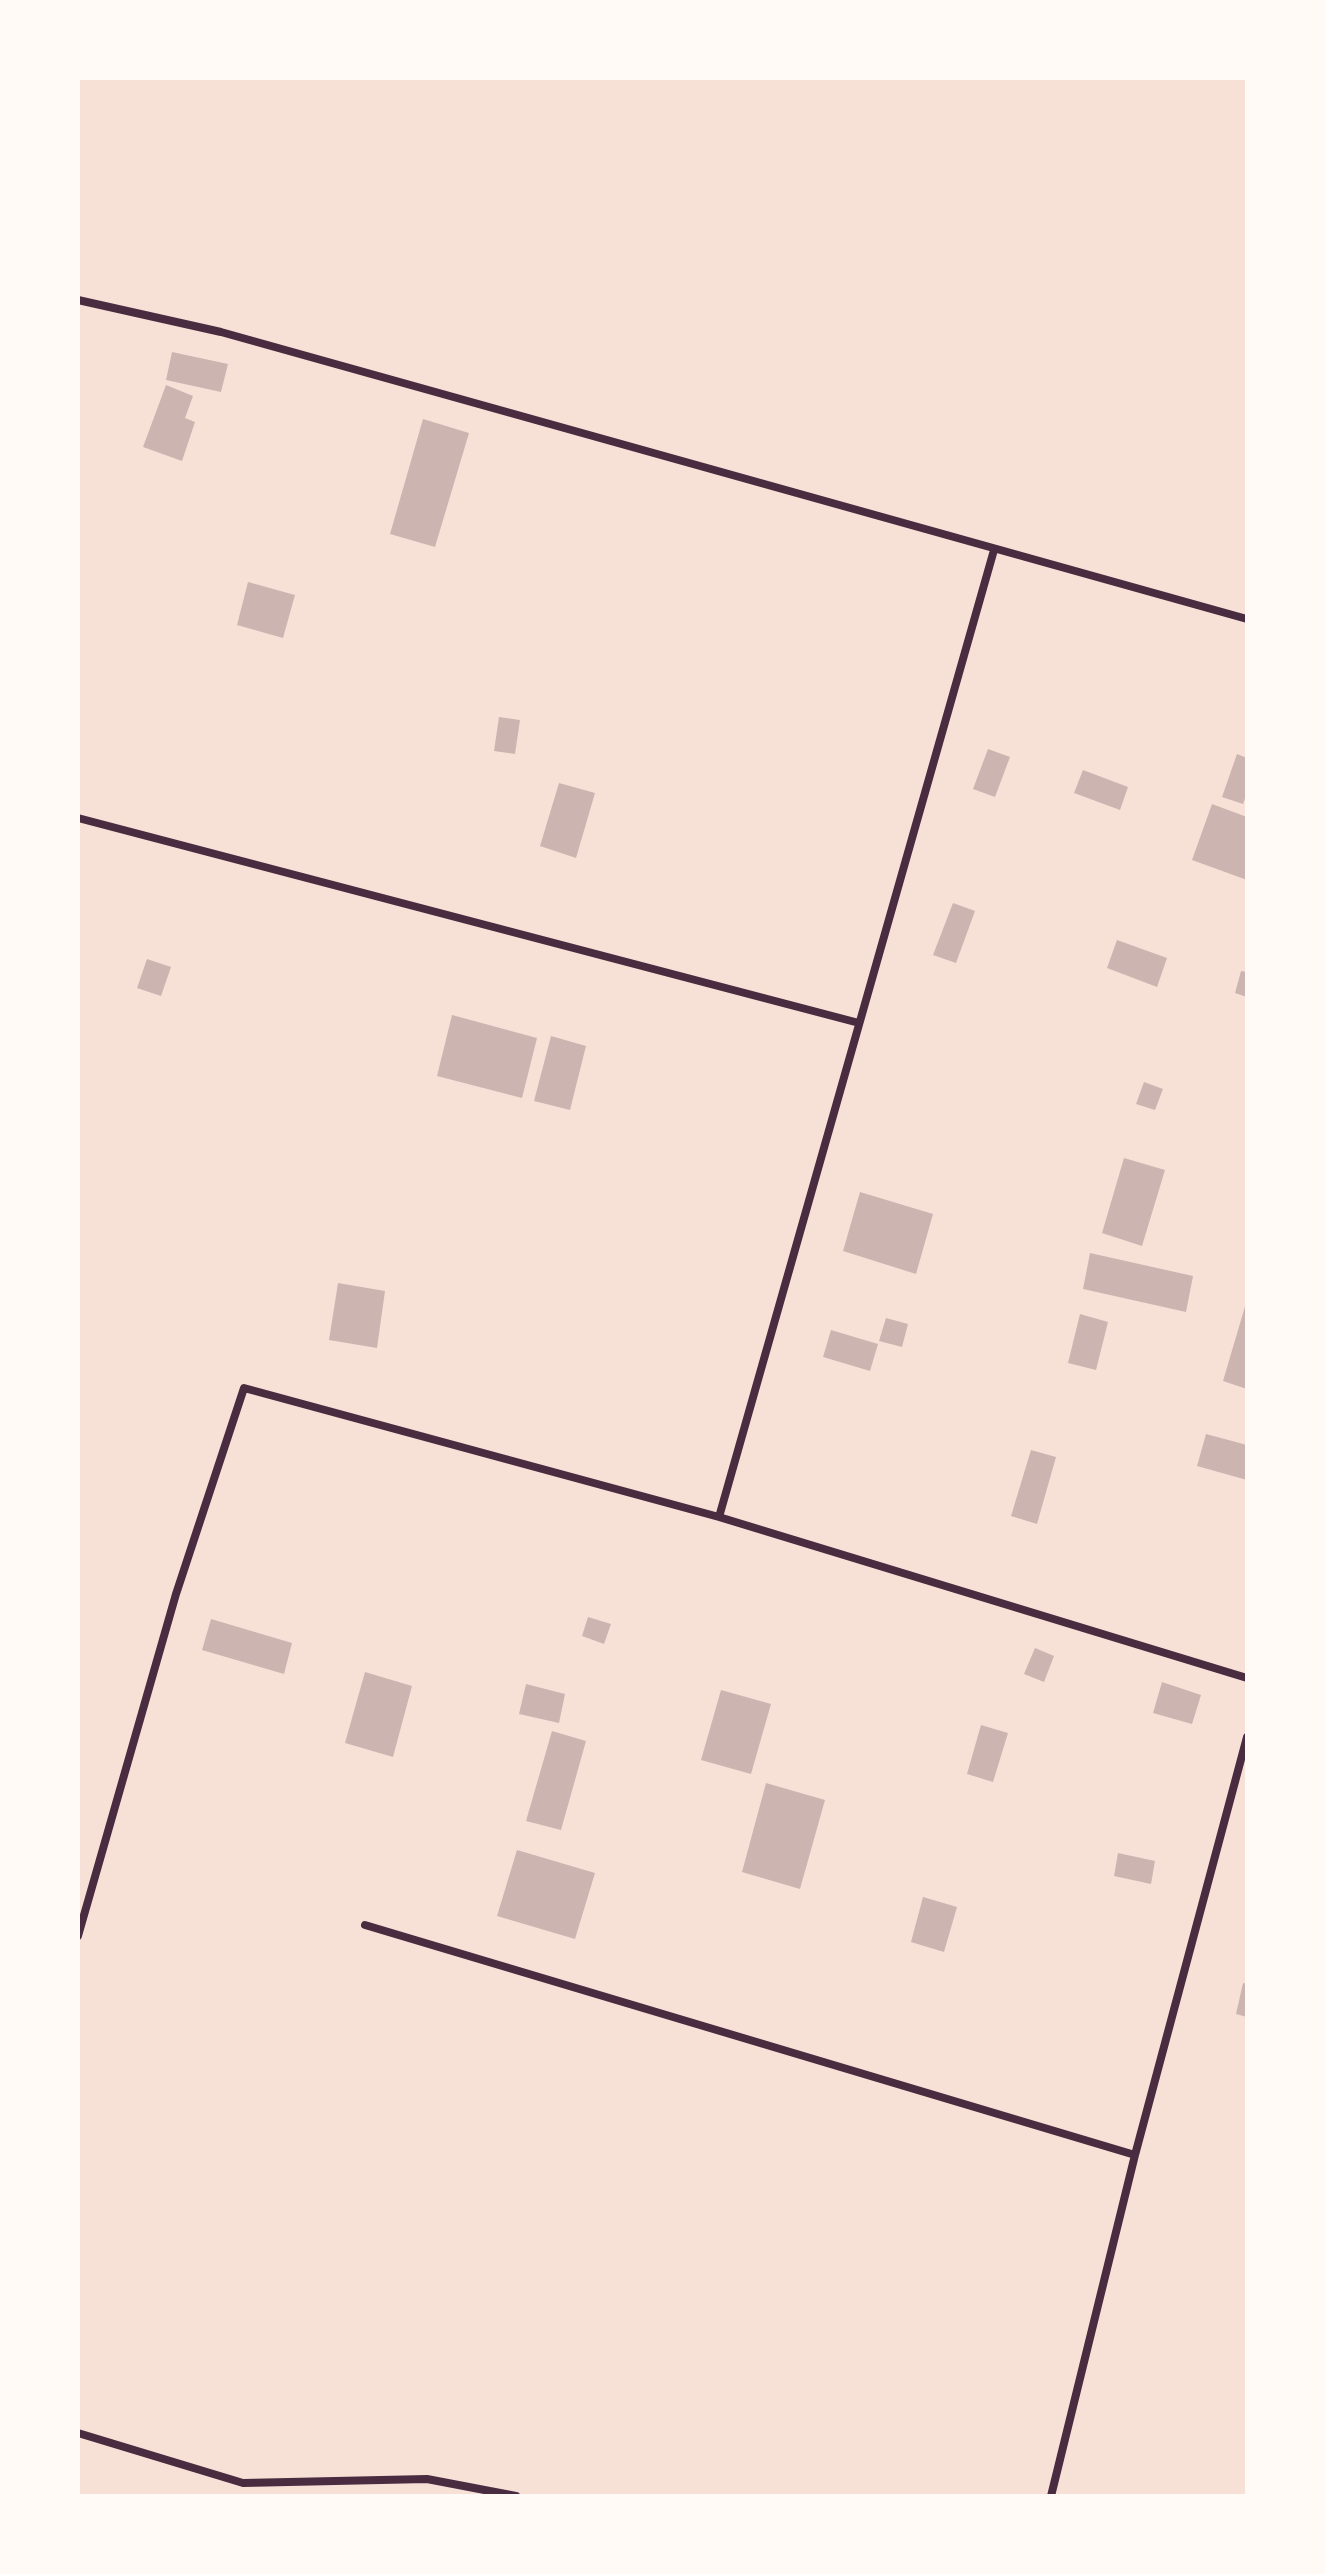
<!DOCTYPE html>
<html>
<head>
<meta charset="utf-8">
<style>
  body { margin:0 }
  #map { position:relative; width:1325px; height:2574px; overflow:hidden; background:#f7e1d7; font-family:Signika,sans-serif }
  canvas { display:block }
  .frame { position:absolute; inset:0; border:80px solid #fffaf5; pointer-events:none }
</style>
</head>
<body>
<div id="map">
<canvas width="1325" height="2574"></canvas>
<div class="frame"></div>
</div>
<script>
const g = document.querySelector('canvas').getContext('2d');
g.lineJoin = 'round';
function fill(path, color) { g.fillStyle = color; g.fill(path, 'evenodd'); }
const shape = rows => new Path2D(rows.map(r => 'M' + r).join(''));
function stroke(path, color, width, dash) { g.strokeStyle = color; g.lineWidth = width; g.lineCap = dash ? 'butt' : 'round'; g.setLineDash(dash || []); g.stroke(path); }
fill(shape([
  [172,352,228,364,221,392,166,380],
  [166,385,193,396,185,418,195,422,182,461,143,447],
  [423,419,469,433,435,547,390,534],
  [248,582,295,595,283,638,237,625],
  [499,717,520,720,515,754,494,751],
  [988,749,1010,757,995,797,973,789],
  [1237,754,1247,758,1247,793,1243,804,1222,797],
  [1083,770,1128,787,1120,810,1074,793],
  [559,783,595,793,576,858,540,846],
  [1212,804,1247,817,1247,880,1192,860],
  [953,903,975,911,956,963,933,955],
  [1117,940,1167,958,1157,987,1107,968],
  [147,959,171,967,161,996,137,988],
  [1241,971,1247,972,1247,997,1235,993],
  [452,1015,537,1038,522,1098,437,1076],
  [551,1036,586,1046,570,1110,534,1101],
  [1144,1082,1163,1089,1155,1110,1136,1104],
  [1124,1158,1165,1170,1142,1246,1102,1233],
  [860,1192,933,1214,916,1274,843,1251],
  [1090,1253,1193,1276,1186,1312,1083,1289],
  [338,1283,385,1291,377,1348,329,1340],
  [1246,1303,1247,1303,1247,1389,1223,1381],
  [1080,1314,1108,1322,1096,1370,1068,1363],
  [886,1318,908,1324,902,1347,879,1341],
  [831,1330,878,1344,870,1371,823,1357],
  [1206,1434,1247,1445,1247,1480,1197,1466],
  [1031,1450,1056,1457,1037,1524,1011,1516],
  [588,1617,611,1624,604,1644,582,1636],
  [211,1619,292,1643,284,1674,202,1650],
  [1035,1648,1054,1656,1044,1682,1024,1674],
  [365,1672,412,1686,393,1757,345,1743],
  [1162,1682,1201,1695,1192,1724,1153,1713],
  [526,1684,565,1694,559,1723,519,1714],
  [721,1690,771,1704,751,1774,701,1760],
  [981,1725,1008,1733,993,1782,967,1774],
  [552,1731,586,1741,561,1830,526,1821],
  [766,1783,825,1800,800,1889,742,1872],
  [517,1850,595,1873,575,1939,497,1916],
  [1118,1853,1155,1861,1151,1884,1114,1876],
  [923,1897,957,1907,944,1952,911,1942],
  [1243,1983,1247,1984,1247,2017,1236,2014]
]), '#ccb4b1');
stroke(shape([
  [78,300,221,332,1247,619],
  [78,818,859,1023],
  [719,1517,994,550],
  [365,1925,1135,2155],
  [78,1936,176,1594,244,1388,719,1517,1247,1678],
  [78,2433,243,2483,427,2479,516,2496],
  [1051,2496,1135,2155,1247,1737]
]), '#4a2c40', 8);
</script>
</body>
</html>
